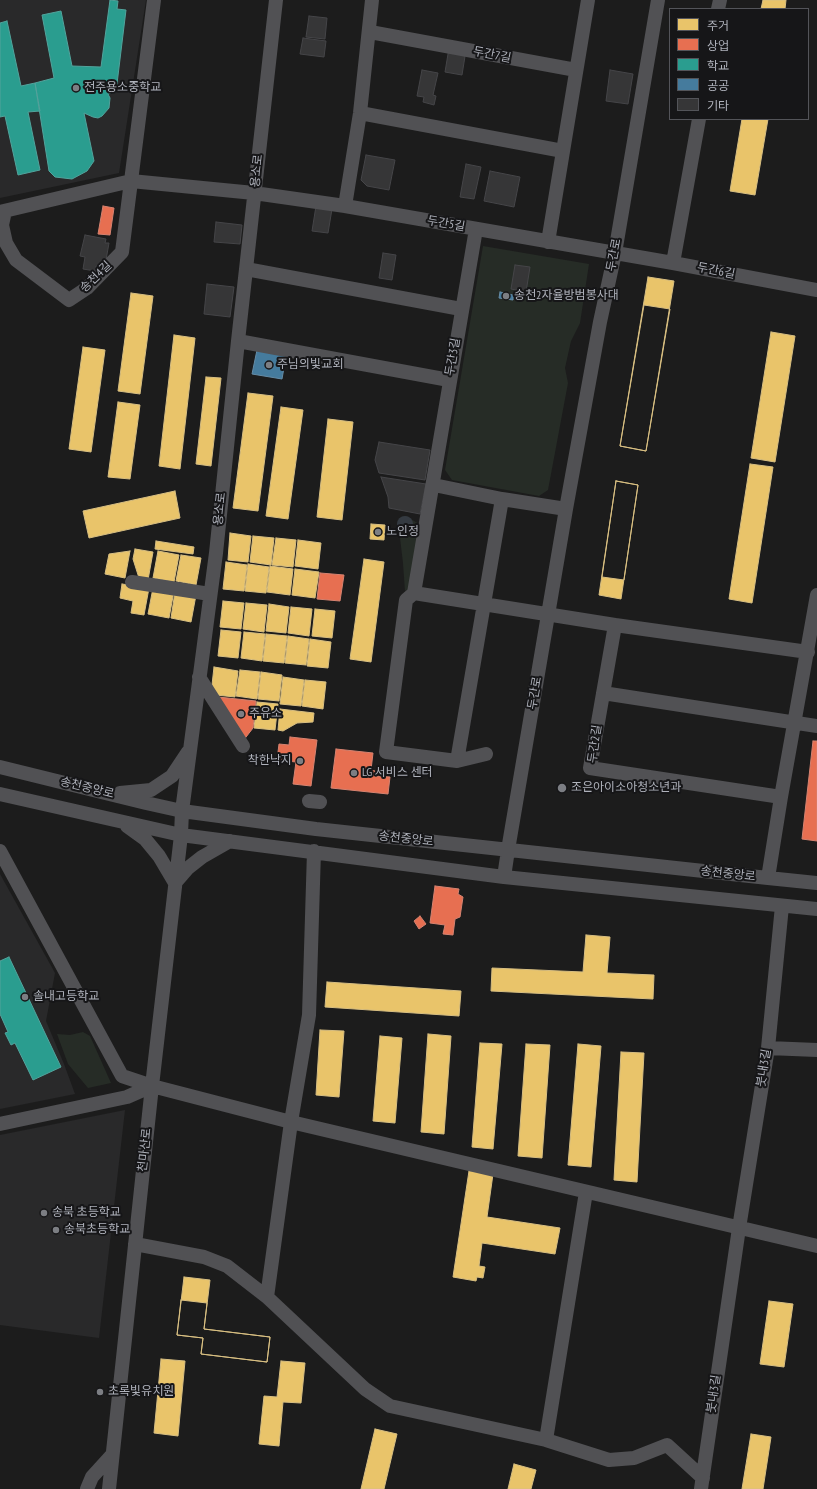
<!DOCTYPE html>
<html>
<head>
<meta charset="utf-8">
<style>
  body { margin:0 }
  #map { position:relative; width:817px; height:1489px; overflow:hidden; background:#1c1c1c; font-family:"PT Sans Narrow","Noto Sans KR",sans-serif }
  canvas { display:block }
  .legend { position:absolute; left:669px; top:8px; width:140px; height:112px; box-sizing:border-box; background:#161618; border:1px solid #535459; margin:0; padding:5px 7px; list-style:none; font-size:12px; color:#afb2bb }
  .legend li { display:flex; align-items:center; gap:8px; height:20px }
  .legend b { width:20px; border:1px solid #535459 }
</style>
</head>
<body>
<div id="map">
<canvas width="817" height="1489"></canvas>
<ul class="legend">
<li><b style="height:11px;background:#e9c46a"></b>주거</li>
<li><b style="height:11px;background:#e76f51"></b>상업</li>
<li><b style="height:11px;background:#2a9d8f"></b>학교</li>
<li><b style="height:11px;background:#457b9d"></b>공공</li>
<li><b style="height:11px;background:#363637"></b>기타</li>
</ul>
</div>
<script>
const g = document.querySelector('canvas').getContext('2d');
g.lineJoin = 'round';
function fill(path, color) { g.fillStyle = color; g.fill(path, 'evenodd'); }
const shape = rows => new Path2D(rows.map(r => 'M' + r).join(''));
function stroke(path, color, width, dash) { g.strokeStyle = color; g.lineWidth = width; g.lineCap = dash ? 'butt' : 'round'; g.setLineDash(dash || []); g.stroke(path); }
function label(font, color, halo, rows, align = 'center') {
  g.font = font + ' "PT Sans Narrow","Noto Sans KR",sans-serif'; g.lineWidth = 4; g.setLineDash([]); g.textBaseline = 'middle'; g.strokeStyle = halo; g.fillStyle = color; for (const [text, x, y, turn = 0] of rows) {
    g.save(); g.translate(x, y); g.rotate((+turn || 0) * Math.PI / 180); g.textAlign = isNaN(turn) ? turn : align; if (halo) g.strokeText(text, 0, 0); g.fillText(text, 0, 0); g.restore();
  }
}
fill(shape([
  [0,0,146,0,119,173,0,198],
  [0,874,55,973,46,1021,64,1064,75,1094,0,1109],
  [125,1110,99,1338,0,1325,0,1135]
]), '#29292a');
fill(shape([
  [483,246,589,264,580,323,571,341,565,368,568,383,548,490,539,496,452,480,445,470],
  [406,516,419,524,412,587,405,591,403,563,398,521,401,517],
  [83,1032,90,1036,111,1083,88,1088,68,1064,57,1034,70,1035]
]), '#262c26');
fill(shape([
  '397 524a8 8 0 1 1 16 0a8 8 0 1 1-16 0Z'
]), '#343a41');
const homes = shape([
  [763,0,786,0,785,9,761,9,763,0],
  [742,119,768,119,755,195,730,191,742,119],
  [648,277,674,281,646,451,620,446,648,277],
  [131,293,153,296,140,394,118,391,131,293],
  [644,305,670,309,646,451,620,446,644,305],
  [771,332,795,336,775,462,751,458,771,332],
  [174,335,195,338,180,469,159,466,174,335],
  [83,347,105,350,91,452,69,449,83,347],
  [206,377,221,378,211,466,196,464,206,377],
  [248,393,273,396,258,511,233,508,248,393],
  [118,402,140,405,130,479,108,477,118,402],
  [281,407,303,410,288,519,266,516,281,407],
  [328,419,353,422,342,520,317,517,328,419],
  [750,464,773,467,752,603,729,599,750,464],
  [616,481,638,485,621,599,599,595,616,481],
  [616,481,638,485,624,580,602,577,616,481],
  [175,491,180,518,89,538,83,511,175,491],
  [371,524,385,525,384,540,370,539,371,524],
  [230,533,251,536,248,562,228,560,230,533],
  [253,536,274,538,271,565,250,562,253,536],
  [276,538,296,540,293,567,272,565,276,538],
  [298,540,321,543,318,569,295,566,298,540],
  [156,541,194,547,193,554,155,549,156,541],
  [135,549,153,552,148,580,139,578,133,559,135,549],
  [130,551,125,578,105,574,109,554,130,551],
  [158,551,179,555,174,582,153,578,158,551],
  [181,555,201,558,196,585,176,581,181,555],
  [364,559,384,562,371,662,350,659,364,559],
  [226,562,247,565,244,591,223,589,226,562],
  [248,564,269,567,266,593,245,591,248,564],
  [270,566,293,569,290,595,267,592,270,566],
  [295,569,319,572,315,598,292,595,295,569],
  [122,584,149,588,144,615,131,613,133,601,120,598,122,584],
  [153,588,174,591,169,618,148,614,153,588],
  [175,592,196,595,191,622,171,618,175,592],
  [223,601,244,603,241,629,220,627,223,601],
  [246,603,267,605,264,632,243,629,246,603],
  [269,604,289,607,286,633,266,631,269,604],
  [291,607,312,609,309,636,288,633,291,607],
  [315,609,335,611,332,638,312,636,315,609],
  [221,630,241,632,238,658,218,656,221,630],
  [244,632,265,634,262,661,241,658,244,632],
  [266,634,287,636,284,663,263,661,266,634],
  [288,636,309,639,306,665,285,663,288,636],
  [310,639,331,642,328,668,307,666,310,639],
  [214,667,238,671,235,697,216,695,212,685,214,667],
  [240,670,260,672,257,699,236,696,240,670],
  [261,672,282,675,279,701,258,699,261,672],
  [283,677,304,680,301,706,280,704,283,677],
  [305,680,326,682,323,709,302,706,305,680],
  [257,702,278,704,275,730,254,728,257,702],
  [280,709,314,713,313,722,297,723,283,731,278,730,280,709],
  [586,935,610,937,607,973,654,975,653,999,491,991,492,968,583,972,586,935],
  [327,982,461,991,459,1016,325,1007,327,982],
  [320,1030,344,1031,339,1097,316,1095,320,1030],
  [428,1034,451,1036,444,1134,421,1132,428,1034],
  [380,1036,402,1038,395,1123,373,1121,380,1036],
  [480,1043,502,1044,493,1149,472,1147,480,1043],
  [526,1044,550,1045,542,1158,518,1156,526,1044],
  [578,1044,601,1046,591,1167,568,1165,578,1044],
  [621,1052,644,1053,637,1182,614,1180,621,1052],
  [469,1171,493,1174,487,1217,560,1228,555,1254,482,1243,479,1266,485,1267,483,1278,477,1277,476,1281,453,1277,469,1171],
  [184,1277,210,1280,204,1329,270,1337,267,1362,201,1354,203,1338,177,1335,184,1277],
  [181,1300,207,1303,204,1329,270,1337,267,1362,201,1354,203,1338,177,1335,181,1300],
  [769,1301,793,1304,784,1367,760,1364,769,1301],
  [161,1359,185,1361,178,1436,154,1433,161,1359],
  [281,1361,305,1363,301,1403,283,1402,279,1446,259,1444,264,1396,277,1397,281,1361],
  [375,1429,397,1434,384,1489,361,1489,375,1429],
  [751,1434,771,1437,763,1489,742,1489,751,1434],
  [514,1464,536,1470,531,1489,508,1489,514,1464]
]);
fill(homes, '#e9c46a');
stroke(homes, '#d8bf82', 1);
const shops = shape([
  [103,206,114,208,110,235,98,234,103,206],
  [320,573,344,575,340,601,317,599,320,573],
  [218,697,256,701,253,728,243,741,218,697],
  [290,737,317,740,311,786,293,784,296,762,277,760,279,744,289,745,290,737],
  [813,741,817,741,817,841,802,839,813,741],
  [336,749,373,753,371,770,375,771,375,776,390,777,388,794,331,788,336,749],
  [435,886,459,889,458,894,463,897,460,917,455,919,453,935,443,934,445,925,430,923,435,886],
  [420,916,426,924,419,929,414,921,420,916]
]);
fill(shops, '#e76f51');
stroke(shops, '#d68371', 1);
const schools = shape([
  [110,0,118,1,117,9,126,10,116,92,108,94,110,98,109,108,102,116,98,118,93,117,84,113,94,161,87,171,72,179,55,177,49,171,35,83,54,78,42,15,61,11,72,66,101,67,110,0],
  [7,21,21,86,35,83,40,111,28,112,40,170,18,175,5,116,0,117,0,23,7,21],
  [9,957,61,1067,33,1080,15,1043,11,1045,5,1033,8,1032,0,1014,0,961,9,957]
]);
fill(schools, '#2a9d8f');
stroke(schools, '#52a39c', 1);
const public = shape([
  [500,292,513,295,513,300,499,298,500,292],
  [257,350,286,356,282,379,252,374,257,350]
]);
fill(public, '#457b9d');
stroke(public, '#658ca6', 1);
const building = shape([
  [309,16,327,18,325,39,306,37,309,16],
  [303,38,326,41,324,57,300,54,303,38],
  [449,48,466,50,462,75,445,72,449,48],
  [422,70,438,73,433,95,436,96,434,105,423,102,424,97,417,96,422,70],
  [610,70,633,74,628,104,606,101,610,70],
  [366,155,395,160,389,190,367,186,361,180,366,155],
  [466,164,481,167,474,199,460,197,466,164],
  [490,171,520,177,514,207,484,201,490,171],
  [316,206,332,209,328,233,312,231,316,206],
  [216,222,242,225,240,244,214,242,216,222],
  [85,235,106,239,105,243,109,243,106,260,102,260,101,267,96,266,95,271,83,269,85,257,80,256,85,235],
  [383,253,396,255,392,280,379,278,383,253],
  [515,265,530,267,526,292,511,289,515,265],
  [207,284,234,287,230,317,204,314,207,284],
  [379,442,430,450,425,480,379,473,375,460,379,442],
  [381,477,426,484,420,514,389,508,388,497,381,477]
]);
fill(building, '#363637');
stroke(building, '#454548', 1);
stroke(shape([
  [718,9,720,0],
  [370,32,576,70],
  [360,113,563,151],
  [345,206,360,113,372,0],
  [5,211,2,225,6,243,16,260,69,300,87,288,122,252,154,0],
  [0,212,131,181,254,193,345,206,673,263,817,290],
  [476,229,414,593,406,600,386,752,457,761,486,754],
  [548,242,588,0],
  [673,263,699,119],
  [246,269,461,309],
  [238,341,449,380],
  [434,485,502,499,566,509],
  [132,582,210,594],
  [414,593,615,625,808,652],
  [615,625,590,768,781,797],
  [199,677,243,746],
  [603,693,817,726],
  [457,761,502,499],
  [0,767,146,803,182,811,316,829,768,878,817,883],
  [120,793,151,790,172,776,188,752],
  [0,794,181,835,504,877,817,909],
  [309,801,320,802],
  [127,826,145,839,159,856,175,883],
  [0,851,122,1076,152,1086,291,1122,817,1246],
  [314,851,309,1015,291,1122,267,1297,365,1389,390,1406,546,1440,609,1460,634,1458,667,1445,703,1478],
  [504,877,508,850,566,509,600,322,615,253,658,0],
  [768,878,781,797,817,595],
  [175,883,188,868,202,857,230,841],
  [768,1048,817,1050],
  [0,1124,127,1097,152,1086],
  [135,1244,204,1257,227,1266,267,1297],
  [546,1440,586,1192],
  [87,1489,92,1477,112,1455],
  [109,1489,152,1086,181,835,182,811,216,553,238,341,276,0],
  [701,1489,739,1228,768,1048,782,906]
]), '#515154', 14);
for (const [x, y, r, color] of [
  [76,88,4,"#7c7e83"],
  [506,296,4,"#7c7e83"],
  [269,365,4,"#7c7e83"],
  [378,532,4,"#7c7e83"],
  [241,714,4,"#7c7e83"],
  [300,761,4,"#7c7e83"],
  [354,773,4,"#7c7e83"],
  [562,788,5,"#7c7e83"],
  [25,997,4,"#7c7e83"],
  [44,1213,4,"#7c7e83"],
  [56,1230,4,"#7c7e83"],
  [100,1392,4,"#7c7e83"]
]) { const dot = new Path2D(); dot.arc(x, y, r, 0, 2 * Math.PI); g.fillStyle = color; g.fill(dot); stroke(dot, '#161618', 1.5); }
label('12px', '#afb2bb', '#161618', [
  ["두간7길",492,55,11],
  ["용소로",257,171,-84],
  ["두간5길",446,224,10],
  ["두간로",614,255,-79],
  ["두간6길",716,271,11],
  ["송천4길",96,277,-44],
  ["두간3길",453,357,-80],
  ["용소로",220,509,-84],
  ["두간로",535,693,-80],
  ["두간2길",595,744,-82],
  ["송천중앙로",87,788,14],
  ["송천중앙로",406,839,6],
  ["송천중앙로",728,874,6],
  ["붓내3길",764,1068,-81],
  ["천마산로",145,1150,-84],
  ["붓내3길",714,1394,-82]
]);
label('12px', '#afb2bb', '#161618', [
  ["전주용소중학교",84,88],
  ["송천2자율방범봉사대",514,296],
  ["주님의빛교회",277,365],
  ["노인정",386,532],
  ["주유소",249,714],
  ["착한낙지",292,761,"right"],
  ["LG 서비스 센터",362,773],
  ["조은아이소아청소년과",571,788],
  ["솔내고등학교",33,997],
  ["송북 초등학교",52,1213],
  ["송북초등학교",64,1230],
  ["초록빛유치원",108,1392]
], 'left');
</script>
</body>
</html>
